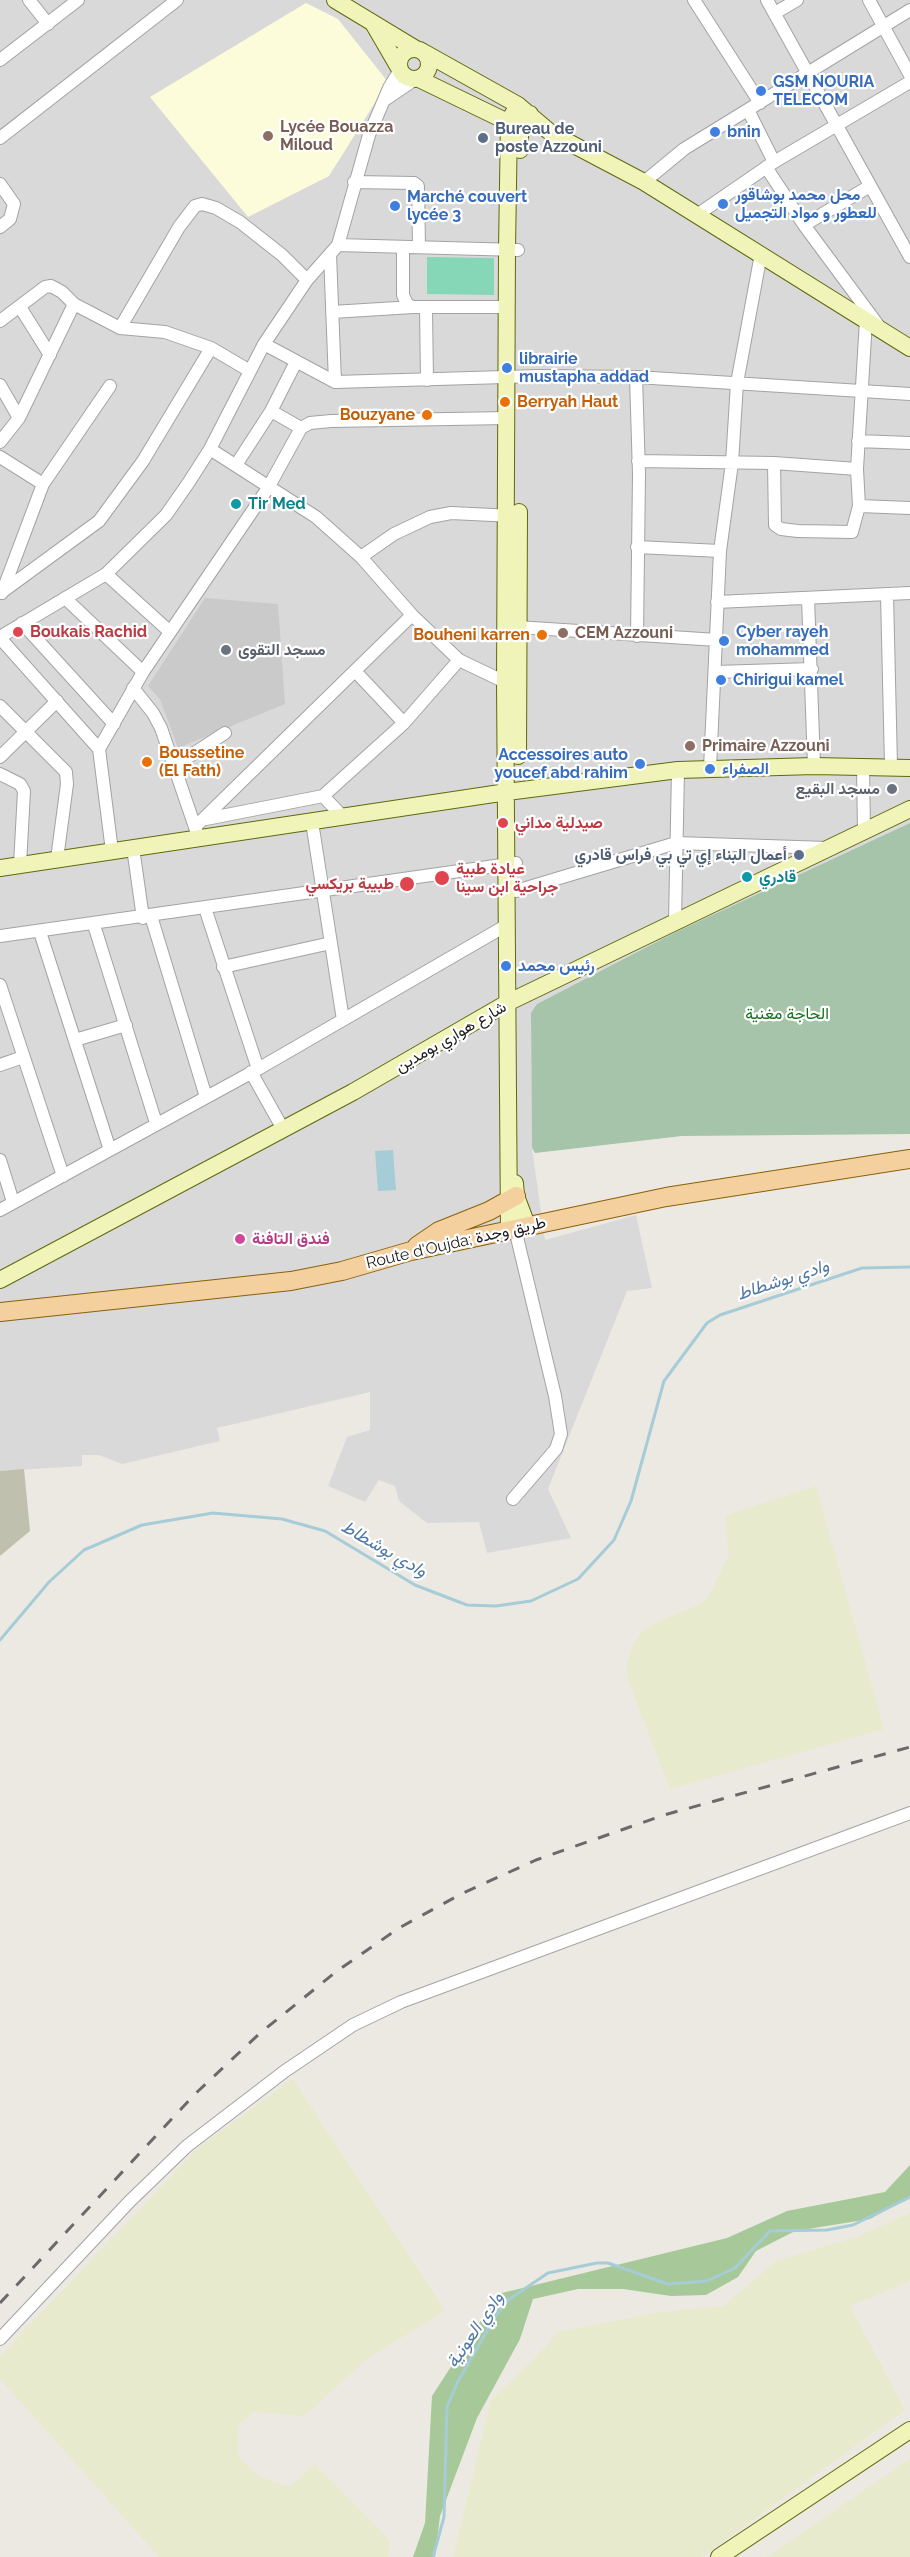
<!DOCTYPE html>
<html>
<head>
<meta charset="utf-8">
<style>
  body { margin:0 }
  canvas { display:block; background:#ece9e2 }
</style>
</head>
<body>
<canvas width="910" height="2557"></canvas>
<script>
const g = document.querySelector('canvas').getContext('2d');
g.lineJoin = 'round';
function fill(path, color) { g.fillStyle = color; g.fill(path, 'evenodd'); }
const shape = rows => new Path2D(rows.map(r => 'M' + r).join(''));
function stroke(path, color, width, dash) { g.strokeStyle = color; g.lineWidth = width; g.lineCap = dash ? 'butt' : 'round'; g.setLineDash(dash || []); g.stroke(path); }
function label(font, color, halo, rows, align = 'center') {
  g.font = font + ' Raleway,Vazirmatn,sans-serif'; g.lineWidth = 4.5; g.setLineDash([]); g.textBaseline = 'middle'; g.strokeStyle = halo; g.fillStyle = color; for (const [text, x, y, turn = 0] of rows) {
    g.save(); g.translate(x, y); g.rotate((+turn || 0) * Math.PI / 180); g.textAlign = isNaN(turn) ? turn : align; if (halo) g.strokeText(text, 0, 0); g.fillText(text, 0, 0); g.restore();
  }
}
fill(shape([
  [0,0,910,0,910,823,676,932,531,1013,532,1148,545,1240,636,1215,652,1288,627,1291,548,1489,571,1538,487,1553,479,1522,427,1523,399,1501,395,1486,379,1480,365,1502,328,1486,347,1437,370,1430,370,1392,217,1428,220,1441,122,1464,99,1455,82,1455,82,1466,0,1471]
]), '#dad9d9');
fill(shape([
  [306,3,338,19,388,82,329,176,248,217,150,97]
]), '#fcfcdb');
fill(shape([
  [205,598,278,604,285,704,178,748,160,699,148,686]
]), '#cacaca');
fill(shape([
  [24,1469,30,1531,0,1556,0,1471]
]), '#c0c0ae');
fill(shape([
  [816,1486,884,1729,670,1789,628,1680,627,1662,633,1645,643,1631,657,1622,700,1604,709,1596,729,1554,725,1518,730,1514],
  [293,2079,445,2311,368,2358,304,2416,253,2412,238,2426,238,2456,257,2475,289,2487,315,2464,390,2541,388,2557,159,2557,0,2379,0,2356,199,2147],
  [910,2213,910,2281,850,2306,905,2410,702,2557,453,2557,491,2400,533,2360,558,2332,655,2313,723,2306,776,2261,856,2237],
  [910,2459,910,2557,766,2557]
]), '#e8eace');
fill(shape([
  [910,2165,910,2197,870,2219,795,2231,756,2251,738,2277,706,2295,671,2296,623,2289,578,2289,533,2299,520,2339,477,2418,440,2516,435,2557,413,2557,425,2523,432,2396,498,2294,727,2238,787,2211,885,2192]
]), '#a7c999');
fill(shape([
  [910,823,910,1134,682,1136,535,1153,532,1148,531,1013,537,1004,676,932]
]), '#a5c4aa');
fill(shape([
  [427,257,494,258,494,295,427,294]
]), '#85d7b7');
fill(shape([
  [393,1150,396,1190,378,1191,375,1151]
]), '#a5ccd7');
stroke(shape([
  [0,1640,49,1582,84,1550,142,1525,213,1513,282,1519,325,1531,415,1585,467,1605,496,1606,531,1601,578,1579,614,1540,631,1501,664,1381,707,1323,720,1315,862,1268,910,1267],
  [433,2557,444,2517,447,2407,457,2383,495,2317,508,2300,548,2273,597,2263,608,2263,668,2284,707,2281,735,2268,770,2231,827,2230,853,2225,910,2197]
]), '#a5ccd7', 3);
const street = shape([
  [29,0,48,24],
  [694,0,760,103],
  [767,0,910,257],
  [869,0,910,75],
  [775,13,797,0],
  [0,60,78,0],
  [386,99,414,80],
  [748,110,774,162],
  [0,138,177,0],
  [766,167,804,225,878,325],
  [354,182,414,183,418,186,419,247],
  [644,182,684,149,910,10],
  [0,184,14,204,10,219,0,227],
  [697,215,774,162,910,82],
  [804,225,870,186],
  [338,245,518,250],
  [403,247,403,295,407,304,413,307,507,307],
  [330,254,335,382],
  [20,307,50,355],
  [426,309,427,380],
  [332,312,413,307],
  [0,321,45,287,51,286,62,292,74,304,120,328,165,332,211,348,250,371],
  [120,328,179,227,195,206,202,204,216,208,240,222,282,255,307,280],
  [264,344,335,382,539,376,636,377,910,394],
  [636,377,639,474,637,636],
  [0,385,19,418],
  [271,411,301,428],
  [858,441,910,443],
  [0,442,19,418,74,304],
  [0,457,43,484],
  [638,461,774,463,857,469],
  [774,463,775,525,781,529,798,531,852,532,859,506,857,469,866,320],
  [236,465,271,411,296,362],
  [859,506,910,508],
  [637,547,720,551],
  [361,557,394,534,430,517,451,513,513,516],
  [106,574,169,631],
  [2,592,99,521,143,461,211,348],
  [2,593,43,484,110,386],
  [887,594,891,766],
  [65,598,143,672],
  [808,598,814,766],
  [717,602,910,593],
  [412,615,459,660,505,682,510,682],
  [22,623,114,724],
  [517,627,717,640],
  [0,637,106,574,166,515,189,482,210,449,264,344,307,280,338,245,369,135,389,88,400,70],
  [0,638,99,749,112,851],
  [355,671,404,723],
  [716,672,812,669],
  [133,688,153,713,161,728,197,833],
  [0,706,66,772,67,784,57,859],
  [99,749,143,672,268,488,301,428,310,423,331,421,508,418],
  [0,757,57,701],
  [176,765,225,733],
  [863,766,864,832],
  [710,768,720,551,732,463,737,383,761,254],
  [0,774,20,784,24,791,20,865],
  [343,817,323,796,404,723,459,660],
  [206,819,323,796],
  [312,822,343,1020],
  [196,826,412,615,361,557,316,517,210,449],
  [133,848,143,918],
  [516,891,676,843,827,848],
  [205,908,258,1069],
  [151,916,206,1097],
  [675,921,678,770],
  [94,925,156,1123],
  [40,932,110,1150],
  [0,936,516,863],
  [223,967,331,943],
  [0,985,63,1176],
  [75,1040,126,1025],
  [0,1065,23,1057],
  [251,1072,283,1129],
  [0,1160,13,1202],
  [0,1210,258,1069,507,925],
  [513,1499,556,1449,561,1434,555,1396,515,1229],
  [0,2339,130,2201,187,2146,285,2071,353,2025,401,2002,910,1813]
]);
const secondary = shape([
  [335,0,416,49],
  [374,25,399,68],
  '399 64a15 15 0 1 1 30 0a15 15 0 1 1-30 0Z',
  [425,53,518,105,551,133,644,182,910,348],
  [419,79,518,127],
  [520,150,520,129,530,114],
  [518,756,519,512],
  [0,868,507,792,678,770,814,766,910,768],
  [515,1183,516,1196,527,1225],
  [509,1230,505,682,507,249,509,121,518,105],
  [0,1280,353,1092,507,1003,910,809],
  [719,2557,910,2430]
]);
const primary = shape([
  [417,1246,439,1231,489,1211,516,1196],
  [0,1312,291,1281,342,1271,411,1251,666,1197,910,1159]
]);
stroke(street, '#a3a3a3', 14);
stroke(secondary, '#5f690c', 18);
stroke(primary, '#89600b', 20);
stroke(street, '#fff', 12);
stroke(secondary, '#f1f4b8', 16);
stroke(primary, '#f4d09f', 18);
stroke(shape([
  [0,2303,195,2094,259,2034,337,1971,399,1928,463,1893,536,1860,664,1815,910,1747]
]), '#6a6a6a', 3, [12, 12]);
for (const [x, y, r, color] of [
  [761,91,6,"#3f7fe0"],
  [715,132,6,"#3f7fe0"],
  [268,136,6,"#8d6e63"],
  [483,138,6,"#5c6f8a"],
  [723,204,6,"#3f7fe0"],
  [395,206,6,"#3f7fe0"],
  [507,368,6,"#3f7fe0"],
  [505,402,6,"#e8710a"],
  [427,415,6,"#e8710a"],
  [236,504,6,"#0f9aa8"],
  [18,632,6,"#e0444e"],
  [563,633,6,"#8d6e63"],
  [542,635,6,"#e8710a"],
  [724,641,6,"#3f7fe0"],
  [226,650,6,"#6b7280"],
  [721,680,6,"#3f7fe0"],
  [690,746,6,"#8d6e63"],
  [147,762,6,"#e8710a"],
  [640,764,6,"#3f7fe0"],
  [710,769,6,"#3f7fe0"],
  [892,789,6,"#6b7280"],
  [503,823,6,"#e0444e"],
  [799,855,6,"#5c6f8a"],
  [747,877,6,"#0f9aa8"],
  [442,878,8,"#e0444e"],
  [407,884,8,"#e0444e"],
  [506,966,6,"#3f7fe0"],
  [240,1239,6,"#d1479c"]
]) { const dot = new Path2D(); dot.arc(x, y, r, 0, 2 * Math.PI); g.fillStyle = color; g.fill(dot); stroke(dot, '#fff', 2); }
label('bold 16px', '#366cbe', '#fff', [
  ["GSM NOURIA",773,82],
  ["TELECOM",773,100],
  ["bnin",727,132],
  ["محل محمد بوشاقور",735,195],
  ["للعطور و مواد التجميل",735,213],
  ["Marché couvert",407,197],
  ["lycée 3",407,215],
  ["librairie",519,359],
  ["mustapha addad",519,377],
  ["Cyber rayeh",736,632],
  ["mohammed",736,650],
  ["Chirigui kamel",733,680],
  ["Accessoires auto",628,755,"right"],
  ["youcef abd rahim",628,773,"right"],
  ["الصفراء",722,769],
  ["رئيس محمد",518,966]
], 'left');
label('bold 16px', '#785e54', '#fff', [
  ["Lycée Bouazza",280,127],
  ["Miloud",280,145],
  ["CEM Azzouni",575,633],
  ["Primaire Azzouni",702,746]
], 'left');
label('bold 16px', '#4e5e75', '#fff', [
  ["Bureau de",495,129],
  ["poste Azzouni",495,147],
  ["أعمال البناء إي تي بي فراس قادري",787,855,"right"]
], 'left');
label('bold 16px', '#c56008', '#fff', [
  ["Berryah Haut",517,402],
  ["Bouzyane",415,415,"right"],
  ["Bouheni karren",530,635,"right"],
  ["Boussetine",159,753],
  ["(El Fath)",159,771]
], 'left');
label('bold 16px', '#0d838f', '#fff', [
  ["Tir Med",248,504],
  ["قادري",759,877]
], 'left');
label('bold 16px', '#be3a42', '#fff', [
  ["Boukais Rachid",30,632],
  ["صيدلية مداني",515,823],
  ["عيادة طبية",456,869],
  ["جراحية ابن سينا",456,887],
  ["طبيبة بريكسي",394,884,"right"]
], 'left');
label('bold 16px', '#5b616d', '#fff', [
  ["مسجد التقوى",238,650],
  ["مسجد البقيع",880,789,"right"]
], 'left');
label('16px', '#13711b', '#fff', [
  ["الحاجة مغنية",787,1014]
]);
label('16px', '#1c1c1c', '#fff', [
  ["شارع هواري بومدين",451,1037,-30],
  ["Route d'Oujda; طريق وجدة",456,1243,-13]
]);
label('bold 16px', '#b23c85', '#fff', [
  ["فندق التافنة",252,1239]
], 'left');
label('italic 18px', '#5079a4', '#fff', [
  ["وادي بوشطاط",783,1280,-18],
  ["وادي بوشطاط",384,1549,30],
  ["وادي العونية",475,2330,-56]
]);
</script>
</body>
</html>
